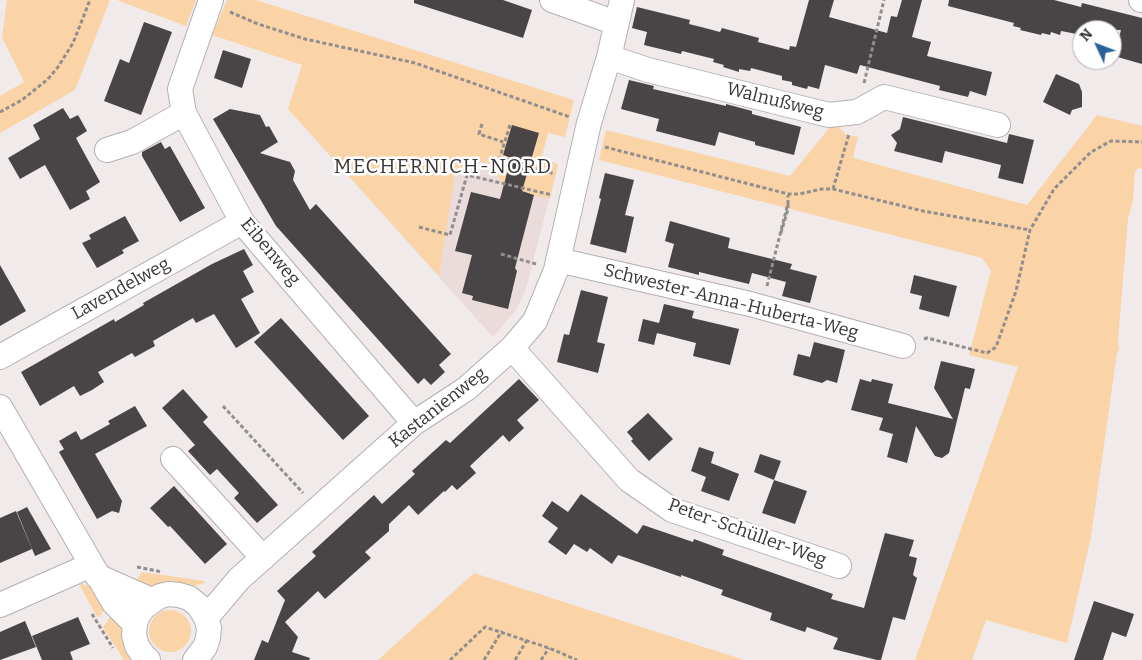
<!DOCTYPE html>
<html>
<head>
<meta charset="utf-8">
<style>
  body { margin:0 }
  #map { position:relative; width:1142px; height:660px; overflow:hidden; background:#f0eaea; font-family:Bitter,serif }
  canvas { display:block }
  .north { position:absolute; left:1072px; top:20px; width:50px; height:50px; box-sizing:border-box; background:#fff; border:1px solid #afafaf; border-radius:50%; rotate:313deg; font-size:14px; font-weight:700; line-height:20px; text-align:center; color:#383636 }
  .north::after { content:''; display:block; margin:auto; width:18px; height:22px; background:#296199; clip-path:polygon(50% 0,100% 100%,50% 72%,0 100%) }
</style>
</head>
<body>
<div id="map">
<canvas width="1142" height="660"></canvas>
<div class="north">N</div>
</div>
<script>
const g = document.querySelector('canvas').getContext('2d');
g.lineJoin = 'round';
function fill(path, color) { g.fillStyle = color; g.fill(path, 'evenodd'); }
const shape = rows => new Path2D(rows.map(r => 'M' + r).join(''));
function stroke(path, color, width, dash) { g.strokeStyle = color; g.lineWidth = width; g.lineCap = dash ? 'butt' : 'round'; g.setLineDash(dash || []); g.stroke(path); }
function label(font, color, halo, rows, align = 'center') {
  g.font = font + ' Bitter,serif'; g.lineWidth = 5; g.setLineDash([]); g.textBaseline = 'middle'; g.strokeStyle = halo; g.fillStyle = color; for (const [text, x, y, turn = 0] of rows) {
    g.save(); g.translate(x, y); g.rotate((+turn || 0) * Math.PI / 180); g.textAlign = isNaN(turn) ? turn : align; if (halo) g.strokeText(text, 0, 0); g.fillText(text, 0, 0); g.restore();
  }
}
fill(shape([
  [302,65,565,137,548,133,541,159,558,164,536,250,525,292,516,310,493,337,288,109]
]), '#eadcdb');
fill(shape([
  [7,0,110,0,75,90,0,133,0,96,24,82,2,37],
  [117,0,196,0,186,26],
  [227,0,256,0,574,100,565,137,548,133,541,159,558,164,550,199,503,187,493,166,477,160,455,173,439,276,288,109,302,65,212,35],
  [1097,115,1142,126,1142,169,1138,168,1135,172,1133,200,1128,219,1118,341,1119,349,1117,353,1091,537,1067,643,986,620,972,660,915,660,1018,367,969,355,991,271,982,258,599,160,606,130,790,176,834,122,845,134,858,137,853,158,1027,205],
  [142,572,204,581,205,583,190,587,150,589,133,585],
  [474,573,744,660,378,660],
  [79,584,87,585,94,589,107,606,100,616,98,617,96,615],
  '149 631a21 21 0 1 1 42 0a21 21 0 1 1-42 0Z',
  [114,612,118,617,135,660,124,660,103,627]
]), '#fad4a6');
fill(shape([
  [414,0,503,0,532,10,523,38,414,3],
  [809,0,834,0,829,17,887,33,891,16,897,17,902,0,922,0,912,37,931,42,927,56,992,72,986,96,970,91,968,97,939,90,940,86,860,65,857,74,825,65,819,89,808,86,807,89,792,85,792,82,782,80,782,76,751,68,750,71,739,69,739,72,723,67,724,65,713,62,714,59,682,51,681,54,644,45,647,32,632,28,637,7,690,20,689,24,705,28,720,32,722,28,759,38,758,42,789,50,790,46,796,47],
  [949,0,1054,0,1081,7,1082,3,1142,18,1142,64,1114,56,1121,30,1082,30,1082,35,1061,31,1060,35,1051,32,1050,35,1042,33,1041,35,1020,30,1021,28,1013,26,1014,23,948,6],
  [144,22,172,32,141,115,104,101,120,59,129,63],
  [223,50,251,59,242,88,214,78],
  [1056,74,1079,84,1082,92,1082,107,1072,110,1070,115,1043,102],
  [629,80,654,86,653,89,726,106,726,104,752,111,752,114,801,127,794,155,755,145,755,142,719,132,715,146,656,131,659,119,621,109],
  [63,108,70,119,78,115,87,131,76,138,100,182,86,191,90,199,70,210,45,165,20,179,8,158,40,139,33,125],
  [230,109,260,115,266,127,269,126,278,142,260,153,290,162,295,171,293,180,310,210,316,204,451,354,439,365,445,372,431,385,424,378,418,384,276,226,213,119],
  [903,117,1007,143,1009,134,1034,140,1023,184,998,178,1001,165,945,151,942,163,894,151,897,143,891,135,900,129],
  [512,125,539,133,522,191,534,195,515,268,517,271,508,309,472,300,473,296,462,293,472,255,455,251,471,192,500,199,511,158,503,155],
  [161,142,165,149,170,146,205,208,180,222,142,156,142,152],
  [605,173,634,180,625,215,634,217,626,253,590,244,601,199,599,198],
  [125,216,139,241,122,250,124,253,97,268,82,243,91,239,89,235],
  [670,221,730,238,728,248,792,264,790,269,817,276,810,303,782,296,786,282,752,273,749,284,699,272,699,275,668,267,674,244,665,241],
  [244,249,253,265,243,271,254,292,241,299,260,333,236,348,214,314,196,323,193,318,153,341,155,346,135,357,132,353,98,372,104,382,92,390,80,396,74,386,40,406,21,372,114,319,115,322,144,305,143,303,212,264],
  [0,265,26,311,0,326],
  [914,275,957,286,949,317,919,309,922,296,910,293],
  [581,290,608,297,597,342,605,344,598,373,557,362,564,334,569,335],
  [664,304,694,311,692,318,739,329,730,365,693,356,696,343,657,333,654,345,638,341,643,319,659,323],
  [281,318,369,416,343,440,254,342],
  [814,342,845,350,837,383,827,380,822,383,793,375,798,354,810,357],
  [941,361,975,369,970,389,965,388,949,453,942,458,935,456,916,426,907,463,887,457,893,434,879,430,883,418,851,410,860,379,871,382,872,379,893,384,888,403,953,419,934,388],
  [519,379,539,400,517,420,524,428,509,442,503,435,470,466,476,473,457,490,452,485,445,492,444,491,418,515,409,505,389,524,389,531,365,552,371,558,325,599,318,591,285,622,298,637,292,652,310,658,309,660,254,660,262,640,268,643,285,600,277,591,316,556,312,552,374,495,382,504,415,474,412,471,446,440,450,443],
  [183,389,208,417,203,422,278,505,257,523,234,498,239,493,217,469,210,475,188,451,195,445,162,408],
  [135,406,147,426,95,454,122,501,119,513,112,511,97,519,59,452,64,449,59,441,76,431,81,440,110,424,108,421],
  [648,413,673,439,649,461,631,441,633,439,627,432],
  [699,447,714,452,711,463,739,474,729,501,701,491,706,477,691,471],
  [760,454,781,461,774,480,754,472],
  [774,480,807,491,795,524,762,513],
  [174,486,227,544,205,564,170,526,168,527,150,508],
  [581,494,637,534,643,525,693,542,694,539,724,550,722,555,833,594,831,599,864,608,885,533,914,540,909,556,917,558,913,575,917,578,905,620,893,617,881,660,877,660,833,649,838,638,807,627,805,632,770,620,772,613,721,595,723,590,681,575,681,577,618,555,612,564,590,548,587,552,574,544,566,555,548,542,558,528,542,516,552,501,568,512],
  [27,507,51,549,35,556,17,512],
  [16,511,32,549,0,563,0,518],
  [1094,601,1134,614,1126,637,1112,632,1103,660,1074,660],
  [78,617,90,644,70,652,73,660,42,660,32,636],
  [25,621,36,647,0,660,0,632]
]), '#494546');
const minor = shape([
  [211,0,180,89,184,113,242,222,414,423],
  [552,0,616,23],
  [1141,0,1142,0],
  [609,57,648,70,829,115,857,112,884,97,998,125],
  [107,150,132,142,184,113],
  [558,260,750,304,903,346],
  [512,348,629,480,672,510,839,566],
  [0,357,242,222],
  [0,407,114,603,135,624],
  [173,459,263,558],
  [97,576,151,600],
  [0,605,91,565],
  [206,618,239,579,414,423,466,389,512,348,535,321,556,270,589,123,609,57,622,0],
  [148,660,143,655,137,646,134,635,135,624,138,615,144,607,160,596,169,594,179,595,189,598,199,606,206,618,209,628,208,638,205,647,195,660]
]);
stroke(minor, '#b5b0b0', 26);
stroke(shape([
  [230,12,258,24,305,39,415,63,570,117],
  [864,83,884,0],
  [0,112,22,100,48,79,58,67,73,43,90,0],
  [482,124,479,134,503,142],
  [510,125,500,157,555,174],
  [605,147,788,194,799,194,822,189,833,189,923,211,1030,230],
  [833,189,849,134],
  [419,227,450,235,467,175,552,195],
  [781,233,788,209,788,203],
  [501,254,536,264],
  [767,286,788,203,788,195],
  [924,339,927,338,987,353,996,347,1016,291,1030,230,1054,189,1091,152,1111,141,1142,142],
  [223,406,303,493],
  [137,567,162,572],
  [92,614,113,648],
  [450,660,485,627,549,648,577,660],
  [484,660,502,631],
  [515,660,527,640],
  [541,660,549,648]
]), '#928e8e', 3, [4, 2.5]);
stroke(minor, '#fff', 24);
label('18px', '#383636', '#fff', [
  ["Walnußweg",775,101,14],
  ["Eibenweg",270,252,50],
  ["Lavendelweg",121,289,-29],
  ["Schwester-Anna-Huberta-Weg",731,302,14],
  ["Kastanienweg",438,408,-38],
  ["Peter-Schüller-Weg",747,533,20]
]);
g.letterSpacing = '1px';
label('20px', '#383636', '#fff', [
  ["MECHERNICH-NORD",443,167]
]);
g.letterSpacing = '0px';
</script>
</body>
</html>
